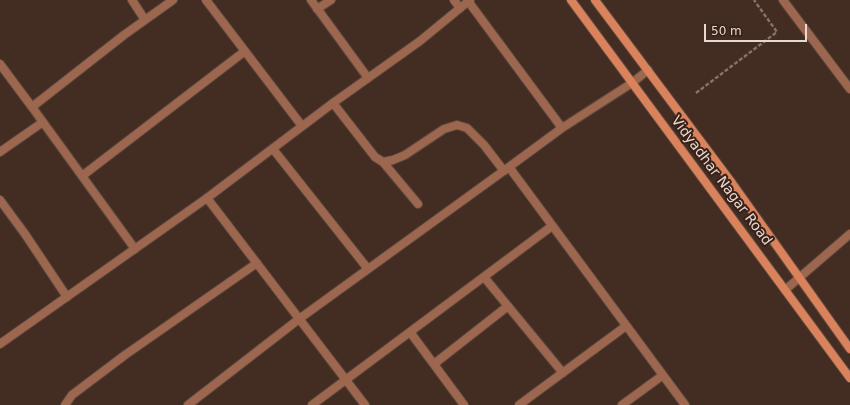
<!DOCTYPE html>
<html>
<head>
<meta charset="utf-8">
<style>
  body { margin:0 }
  #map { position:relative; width:850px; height:405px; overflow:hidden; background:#432c22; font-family:"DejaVu Sans",sans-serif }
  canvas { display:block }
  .scale { position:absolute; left:704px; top:24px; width:103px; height:18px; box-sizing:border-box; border:2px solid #e7d8d1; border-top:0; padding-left:5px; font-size:12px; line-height:14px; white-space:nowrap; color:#e7d8d1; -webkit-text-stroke:3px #382218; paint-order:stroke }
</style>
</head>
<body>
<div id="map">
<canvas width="850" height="405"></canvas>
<div class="scale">50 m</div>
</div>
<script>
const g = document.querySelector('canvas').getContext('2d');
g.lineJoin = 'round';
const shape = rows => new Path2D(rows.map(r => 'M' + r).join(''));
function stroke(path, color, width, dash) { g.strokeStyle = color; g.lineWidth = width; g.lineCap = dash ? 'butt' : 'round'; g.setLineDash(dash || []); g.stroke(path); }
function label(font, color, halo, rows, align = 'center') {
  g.font = font + ' "DejaVu Sans",sans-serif'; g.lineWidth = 4; g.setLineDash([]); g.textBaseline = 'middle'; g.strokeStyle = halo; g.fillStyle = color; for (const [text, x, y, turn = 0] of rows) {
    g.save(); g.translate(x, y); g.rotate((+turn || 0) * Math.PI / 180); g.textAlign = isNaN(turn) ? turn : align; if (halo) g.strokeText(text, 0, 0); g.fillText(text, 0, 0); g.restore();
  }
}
const minor = shape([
  [132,0,145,20],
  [206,0,302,126],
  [311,0,368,78],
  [454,0,460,8],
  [783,0,850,89],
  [468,1,562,128],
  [317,9,331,0],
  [0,64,32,107,124,35,173,0],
  [648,70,632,83,562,128,509,167,685,405],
  [333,103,375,157,383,162,393,160,405,155,444,129,457,125,467,128,484,145,504,171],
  [32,107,135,249],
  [273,149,368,269],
  [0,152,43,122],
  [383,162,418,204],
  [82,176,245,51],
  [207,198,365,405],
  [0,200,25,234,67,297],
  [484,277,563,373],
  [785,290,850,234],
  [410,332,464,405],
  [434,364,508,306],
  [65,405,72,395,125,355,257,263],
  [188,405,299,319,509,167],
  [312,405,552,226],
  [519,405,626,326],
  [622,405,663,375]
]);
const tertiary = shape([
  [0,344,207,198,333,103,420,41,470,0]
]);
const secondary = shape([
  [571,0,850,378],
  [595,0,732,183,850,349]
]);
stroke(minor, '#5d483e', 10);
stroke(tertiary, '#5d483e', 10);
stroke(secondary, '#5d483e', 10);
stroke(shape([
  [696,93,777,32,754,0]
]), '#857168', 2.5, [4, 2]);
stroke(minor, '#9d664e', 8);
stroke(tertiary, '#9d664e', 8);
stroke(secondary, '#d9825b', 8);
label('14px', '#e7d8d1', '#382218', [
  ["Vidyadhar Nagar Road",721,181,53]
]);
</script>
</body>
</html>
